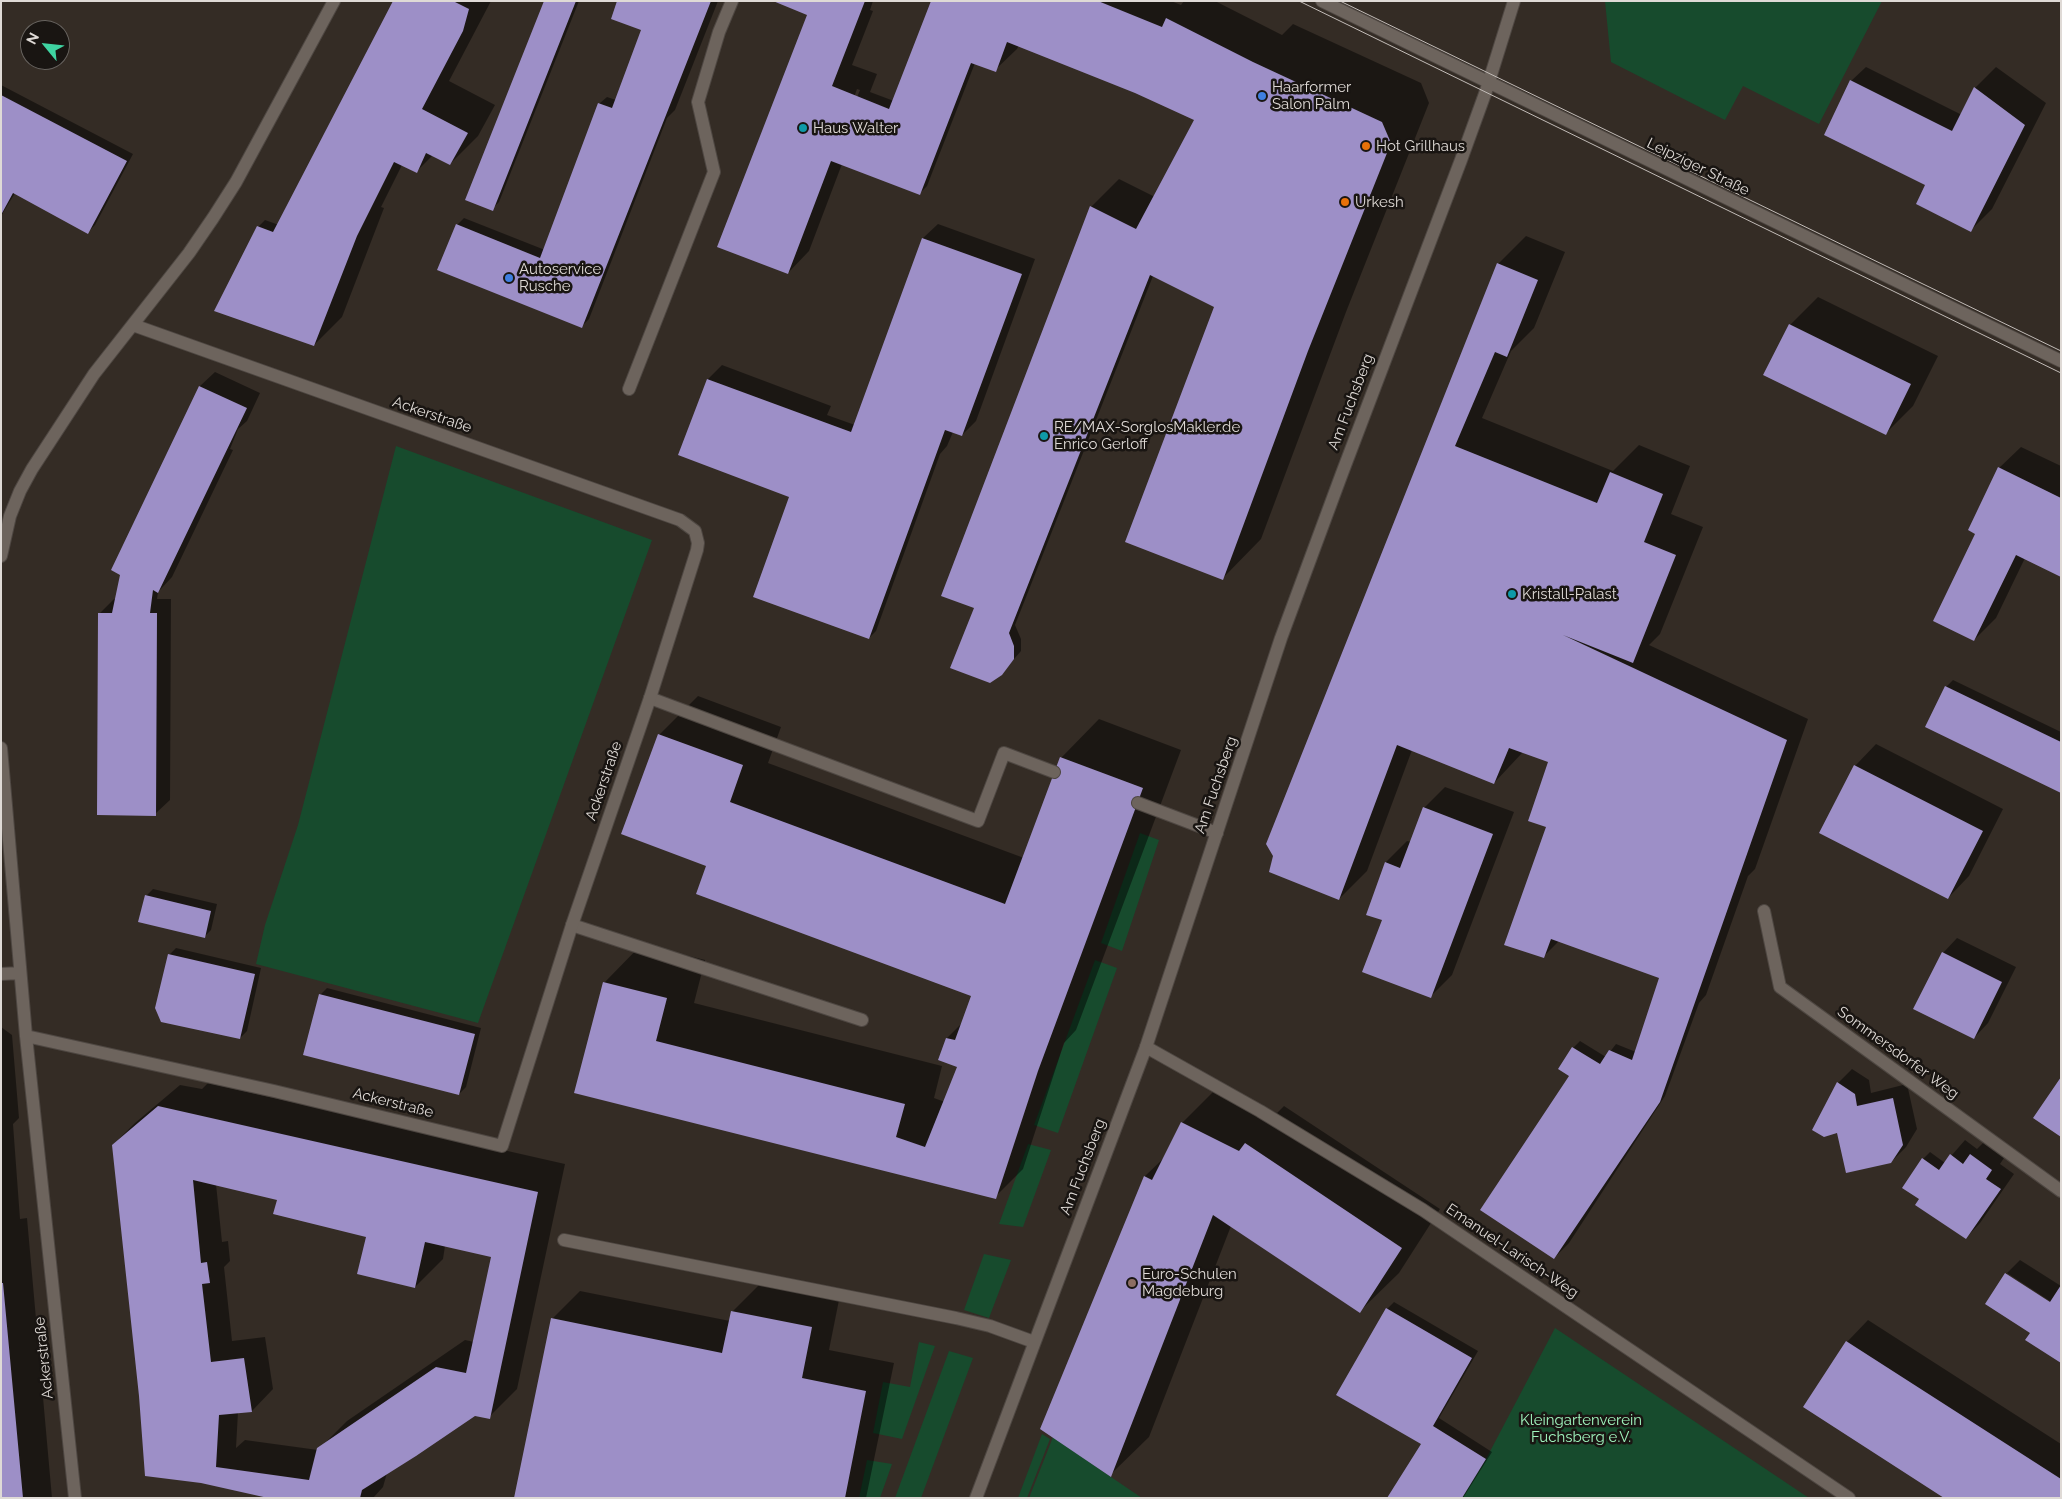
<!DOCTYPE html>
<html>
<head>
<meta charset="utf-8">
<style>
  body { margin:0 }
  #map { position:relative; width:2062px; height:1499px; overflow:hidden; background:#342c25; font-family:Raleway,sans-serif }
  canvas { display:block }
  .frame { position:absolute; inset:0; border:2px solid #dfdad6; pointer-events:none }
  .north { position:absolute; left:20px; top:20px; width:50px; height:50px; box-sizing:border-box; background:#191512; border:1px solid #686460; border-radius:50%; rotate:298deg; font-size:14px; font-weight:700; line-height:20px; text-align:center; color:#dfdad6 }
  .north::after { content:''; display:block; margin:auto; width:18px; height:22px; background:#3fd4a2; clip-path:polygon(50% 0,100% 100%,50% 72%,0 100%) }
</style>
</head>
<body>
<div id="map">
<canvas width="2062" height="1499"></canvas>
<div class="frame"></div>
<div class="north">N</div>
</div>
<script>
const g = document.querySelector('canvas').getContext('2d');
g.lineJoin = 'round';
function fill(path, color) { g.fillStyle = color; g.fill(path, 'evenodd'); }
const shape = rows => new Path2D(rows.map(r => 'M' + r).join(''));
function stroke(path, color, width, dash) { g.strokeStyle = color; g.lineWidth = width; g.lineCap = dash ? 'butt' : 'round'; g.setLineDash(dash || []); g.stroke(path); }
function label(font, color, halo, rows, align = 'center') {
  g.font = font + ' Raleway,sans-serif'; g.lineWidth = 5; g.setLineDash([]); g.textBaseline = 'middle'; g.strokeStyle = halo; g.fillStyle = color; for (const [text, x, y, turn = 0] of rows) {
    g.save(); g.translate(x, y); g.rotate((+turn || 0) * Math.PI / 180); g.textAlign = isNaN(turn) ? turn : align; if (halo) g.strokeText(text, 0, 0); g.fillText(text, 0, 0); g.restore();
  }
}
fill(shape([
  [1605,1,1882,1,1819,124,1743,86,1725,120,1611,62],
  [396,446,652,540,478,1023,256,964,265,925,298,825],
  [1140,833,1159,840,1122,951,1101,943],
  [1095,960,1117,968,1058,1133,1034,1125],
  [1028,1144,1051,1150,1023,1227,999,1224],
  [984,1254,1011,1260,989,1318,964,1310],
  [1555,1328,1809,1498,1462,1498,1486,1459],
  [919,1342,935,1346,902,1439,873,1433,883,1382,910,1387],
  [949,1351,973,1358,921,1498,895,1498],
  [1042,1434,1050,1439,1027,1498,1018,1498],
  [1053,1437,1111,1477,1142,1498,1029,1498],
  [867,1460,892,1464,880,1498,859,1498]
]), '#174b2d');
fill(shape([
  [394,1,491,1,449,81,495,105,478,136,450,164,433,155,416,172,402,165,381,207,384,208,342,317,314,345,258,227,265,220,279,225],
  [545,1,579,1,499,202,492,209],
  [619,1,718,1,675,110,667,118,589,319,582,326,457,225,464,218,545,250,600,103,607,97,616,100,643,30],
  [776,1,873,1,870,10,873,11,852,65,877,74,870,92,894,101,932,1,1171,1,1181,5,1184,1,1215,1,1282,35,1293,24,1421,83,1429,103,1346,312,1261,539,1223,578,1216,306,1153,276,1015,625,1021,639,1021,651,1001,674,975,607,1091,207,1119,179,1155,197,1195,119,1136,92,1019,45,1017,49,995,70,975,63,927,186,920,193,842,164,809,251,788,273,808,14],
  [857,89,860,90,853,107,851,106],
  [1866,67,1962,115,1975,88,1996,67,2046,103,1992,209,1971,230,1851,81],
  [1,85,133,154,95,225,88,232,15,193,1,216],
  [938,224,1035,259,976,421,962,435,953,432,947,446,940,454,876,631,869,638,791,497,679,454,708,379,722,365,831,406,827,415,855,425,923,238],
  [1526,236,1565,252,1534,328,1511,351,1482,418,1613,471,1639,445,1690,466,1671,514,1703,527,1660,634,1649,645,1808,719,1755,869,1748,876,1706,995,1699,1003,1665,1096,1569,1243,1554,1258,1573,1048,1580,1041,1606,1057,1616,1044,1636,1052,1661,977,1559,941,1543,957,1550,761,1523,752,1494,783,1412,750,1367,871,1339,899,1498,264],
  [1818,297,1938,356,1913,406,1885,434,1790,325],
  [215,372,260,393,247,421,238,429,230,449,233,450,172,577,158,592,157,599,171,599,170,800,155,814,99,614,114,599,116,599,122,574,113,570,200,386],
  [2021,447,2061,466,2061,575,2025,558,1996,618,1974,640,1977,534,1999,468],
  [1953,680,2061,732,2061,791,1946,687],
  [698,696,781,727,768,763,1024,858,1061,758,1099,719,1181,750,1076,1030,1064,1043,1023,1169,995,1197,576,1093,604,983,642,944,705,960,694,1003,942,1066,934,1098,945,1102,959,1066,947,1038,962,1023,972,995,708,865,623,834,659,735],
  [1876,744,2003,809,1969,876,1948,898,1855,766],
  [1445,787,1514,812,1452,975,1431,996,1383,920,1386,862,1407,841,1411,842,1424,808],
  [153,889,217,904,211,930,204,937,146,896],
  [1957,938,2016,967,1988,1023,1974,1038,1943,953],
  [176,948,261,968,247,1031,240,1038,169,955],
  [327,988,481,1028,466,1087,459,1094,320,995],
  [1,1027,12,1035,19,1118,13,1124,20,1219,27,1218,52,1498,1,1498],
  [1852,1069,1869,1080,1871,1093,1907,1084,1917,1129,1906,1147,1891,1162,1838,1083],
  [208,1083,565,1164,517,1389,489,1417,475,1415,387,1473,383,1487,373,1498,274,1498,201,1482,141,1396,113,1145,135,1123,180,1085,202,1089],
  [216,1184,278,1199,367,1236,415,1287,443,1259,445,1246,492,1256,474,1342,465,1340,347,1421,318,1450,245,1440,236,1448,238,1412,252,1411,273,1389,265,1337,232,1341,224,1267,230,1261,228,1241,222,1242],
  [1221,1084,1277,1113,1284,1106,1440,1209,1399,1273,1360,1311,1231,1226,1149,1437,1110,1475,1042,1428,1145,1176,1166,1156,1182,1123],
  [1965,1140,1977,1149,1985,1141,2006,1155,2000,1164,2014,1174,1980,1223,1966,1238,1924,1194,1923,1159,1930,1152,1945,1163],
  [2020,1260,2061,1286,2061,1361,2027,1340,2032,1332,1987,1303,2006,1274],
  [2007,1273,2056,1305,2055,1307,2007,1276],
  [760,1284,839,1300,829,1350,894,1363,866,1498,516,1498,552,1319,580,1291,730,1321,732,1312],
  [1394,1302,1478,1351,1439,1418,1492,1452,1463,1498,1389,1498,1423,1444,1338,1394,1387,1309],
  [1868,1320,2061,1444,2061,1498,1847,1342]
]), '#0007');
fill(shape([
  [393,1,453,1,469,9,463,31,422,109,468,133,450,165,426,153,417,173,394,162,357,236,314,346,214,311,257,226,273,232],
  [544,1,576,1,493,211,465,200],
  [617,1,711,1,582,328,437,270,456,224,540,258,598,103,612,108,641,30,611,19],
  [773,1,865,1,832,86,889,109,931,1,1098,1,1162,27,1166,18,1253,62,1382,122,1391,143,1308,351,1223,580,1125,542,1214,307,1150,275,1009,633,1014,646,1014,659,1002,675,990,683,950,668,974,608,941,596,1090,206,1136,229,1194,120,1135,93,1007,42,996,72,971,63,920,195,831,161,788,274,717,247,807,15],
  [1850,80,1952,131,1974,87,2025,125,1971,232,1916,204,1925,185,1824,135],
  [1,95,127,161,88,234,13,193,1,215],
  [922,238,1022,274,962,436,945,430,869,639,753,597,789,497,678,455,707,379,851,432],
  [1497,263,1538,280,1507,357,1495,352,1455,446,1597,503,1610,472,1663,494,1644,542,1676,555,1633,663,1563,635,1787,740,1660,1102,1554,1259,1480,1210,1569,1076,1558,1069,1572,1047,1600,1064,1609,1050,1632,1060,1659,978,1551,939,1544,958,1504,945,1546,827,1528,821,1548,762,1509,748,1494,784,1397,745,1339,900,1269,872,1273,856,1266,844],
  [1789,324,1911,384,1886,435,1763,375],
  [199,386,247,408,158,593,153,590,150,613,157,613,156,816,97,815,98,613,112,613,120,575,111,570],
  [1998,467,2061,498,2061,577,2016,555,1974,641,1933,621,1975,534,1968,530],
  [1945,686,2061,742,2061,793,1925,727],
  [658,734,743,765,730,802,1005,904,1060,757,1143,788,1038,1071,996,1199,574,1093,603,982,667,998,656,1041,905,1104,896,1137,925,1147,957,1067,938,1060,946,1038,955,1040,971,996,696,894,706,866,621,834],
  [1854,765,1983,831,1948,899,1819,833],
  [1423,807,1493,834,1431,998,1362,972,1382,920,1366,915,1385,862,1400,868],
  [145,895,211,911,205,938,138,922],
  [1942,952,2002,982,1974,1039,1913,1009],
  [168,954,255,974,240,1039,161,1022,155,1008],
  [319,994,475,1034,459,1095,303,1055],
  [2061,1077,2061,1137,2033,1118],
  [1837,1082,1855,1094,1857,1106,1893,1098,1903,1145,1891,1163,1846,1173,1837,1133,1824,1137,1812,1130],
  [158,1106,538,1192,490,1419,475,1416,416,1456,362,1490,360,1498,268,1498,201,1483,145,1476,139,1396,112,1145],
  [193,1180,277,1200,273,1214,366,1237,357,1274,415,1288,425,1242,491,1257,466,1373,436,1367,317,1448,309,1480,216,1467,219,1415,252,1412,244,1358,211,1362,202,1284,210,1283,207,1262,201,1263],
  [1181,1122,1239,1151,1245,1143,1402,1248,1360,1313,1213,1215,1111,1477,1040,1429,1144,1176,1152,1180],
  [1950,1154,1963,1164,1970,1154,1992,1170,1986,1179,2001,1189,1966,1239,1915,1205,1919,1199,1902,1188,1922,1158,1939,1170],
  [2005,1273,2050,1302,2061,1285,2061,1363,2025,1340,2030,1333,1985,1304],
  [1,1283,3,1283,23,1498,1,1498],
  [1386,1308,1472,1358,1433,1426,1486,1459,1462,1498,1387,1498,1421,1444,1336,1395],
  [731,1311,812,1327,802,1378,866,1391,845,1498,514,1498,551,1318,722,1353],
  [1846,1341,2061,1479,2061,1498,1944,1498,1803,1407]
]), '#9d8fc7');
const lane = shape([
  [629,389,714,172,698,102,719,32,732,1],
  [650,698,978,821,1004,753,1054,772],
  [1138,803,1217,833],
  [572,925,862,1020],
  [564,1240,956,1318,990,1326,1034,1342]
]);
const street = shape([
  [1,556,10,516,20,491,32,469,94,374,189,253,213,218,236,182,334,1],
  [1,748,26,1036,75,1498],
  [1764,911,1780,987,2061,1191],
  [1,974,20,973],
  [26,1036,274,1091,502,1146,572,925,650,698,697,550,698,543,695,531,680,520,133,325],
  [1146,1047,1260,1111,1423,1210,1849,1498]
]);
const secondary = shape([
  [1322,1,2061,361],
  [976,1498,1146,1047,1281,638,1341,476,1461,160,1486,91,1514,1]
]);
stroke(lane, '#4e4742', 14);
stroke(street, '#4e4742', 14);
stroke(secondary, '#4e4742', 14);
stroke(lane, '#6d645d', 12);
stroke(street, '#6d645d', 12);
stroke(secondary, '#6d645d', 12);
stroke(shape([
  [1299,1,2061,373],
  [1340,1,2061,351]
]), '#c2bcb8', 1);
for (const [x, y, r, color] of [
  [1262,96,5,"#3f7fe0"],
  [803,128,5,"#0f9aa8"],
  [1366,146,5,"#e8710a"],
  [1345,202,5,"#e8710a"],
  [509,278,5,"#3f7fe0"],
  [1044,436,5,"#0f9aa8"],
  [1512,594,5,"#0f9aa8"],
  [1132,1283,5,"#8d6e63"]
]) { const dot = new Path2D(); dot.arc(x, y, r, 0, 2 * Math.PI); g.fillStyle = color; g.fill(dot); stroke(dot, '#191512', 2); }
label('15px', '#dfdad6', '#191512', [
  ["Haarformer",1272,87],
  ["Salon Palm",1272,104],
  ["Haus Walter",813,128],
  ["Hot Grillhaus",1376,146],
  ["Urkesh",1355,202],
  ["Autoservice",519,269],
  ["Rusche",519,286],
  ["RE/MAX-SorglosMakler.de",1054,427],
  ["Enrico Gerloff",1054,444],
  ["Kristall-Palast",1522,594],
  ["Euro-Schulen",1142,1274],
  ["Magdeburg",1142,1291]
], 'left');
label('15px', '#dfdad6', '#191512', [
  ["Leipziger Straße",1698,167,26],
  ["Am Fuchsberg",1351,402,-69],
  ["Ackerstraße",432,415,19],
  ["Ackerstraße",604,781,-71],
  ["Am Fuchsberg",1216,785,-71],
  ["Sommersdorfer Weg",1898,1053,36],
  ["Ackerstraße",393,1103,14],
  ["Am Fuchsberg",1083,1167,-69],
  ["Emanuel-Larisch-Weg",1512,1251,34],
  ["Ackerstraße",44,1358,-96]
]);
label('15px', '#a0f5be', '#191512', [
  ["Kleingartenverein",1581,1420],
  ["Fuchsberg e.V.",1581,1437]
]);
</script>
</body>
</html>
